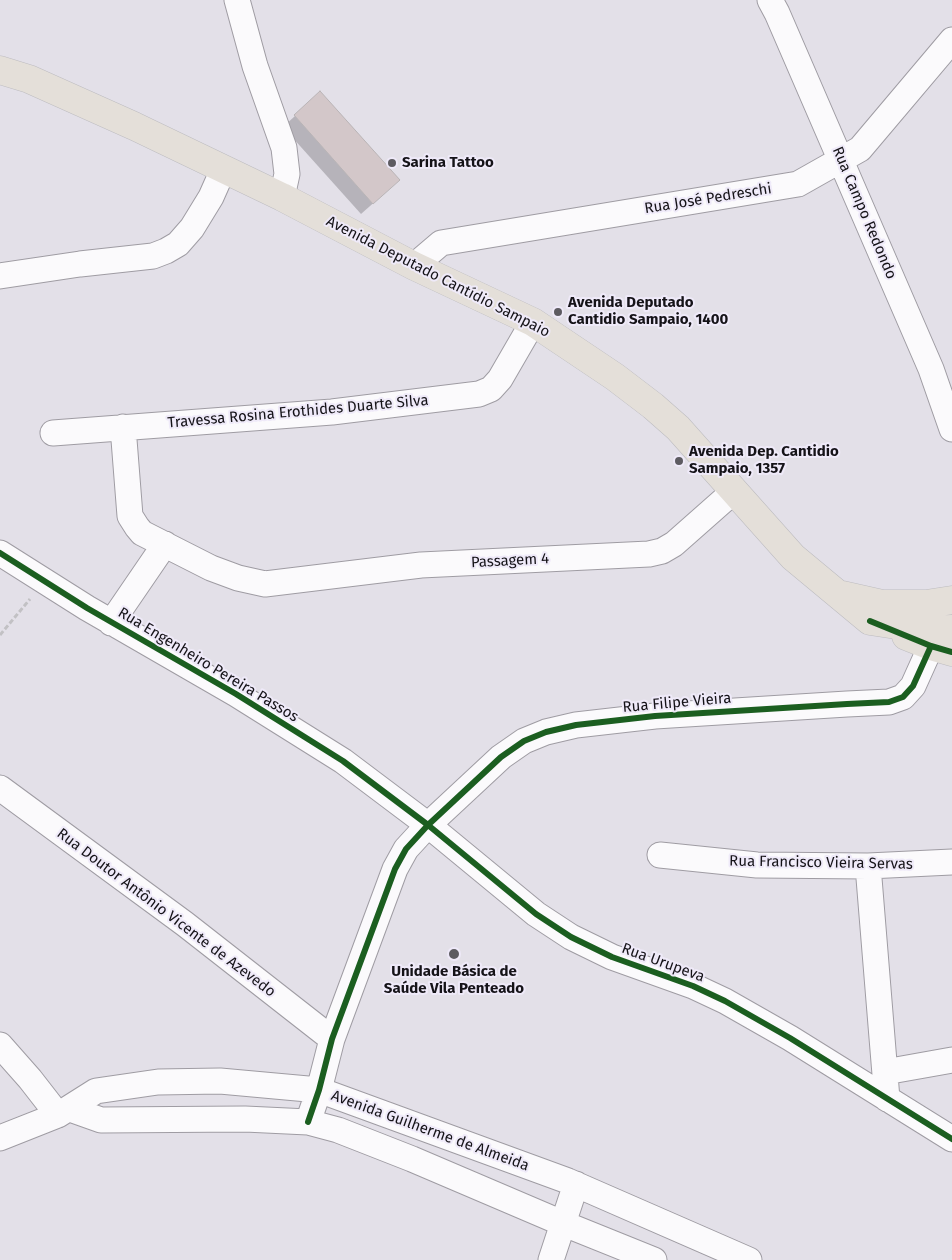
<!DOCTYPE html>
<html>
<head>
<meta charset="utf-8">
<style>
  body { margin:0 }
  canvas { display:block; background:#e3e0e8 }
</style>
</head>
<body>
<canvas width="952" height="1260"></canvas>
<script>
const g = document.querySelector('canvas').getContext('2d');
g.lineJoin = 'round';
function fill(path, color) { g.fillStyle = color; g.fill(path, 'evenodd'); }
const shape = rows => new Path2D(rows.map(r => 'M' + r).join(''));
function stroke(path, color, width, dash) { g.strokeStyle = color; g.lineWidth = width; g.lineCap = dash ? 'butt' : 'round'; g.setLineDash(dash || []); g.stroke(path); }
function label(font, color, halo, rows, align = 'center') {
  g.font = font + ' "Fira Sans",sans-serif'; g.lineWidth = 4; g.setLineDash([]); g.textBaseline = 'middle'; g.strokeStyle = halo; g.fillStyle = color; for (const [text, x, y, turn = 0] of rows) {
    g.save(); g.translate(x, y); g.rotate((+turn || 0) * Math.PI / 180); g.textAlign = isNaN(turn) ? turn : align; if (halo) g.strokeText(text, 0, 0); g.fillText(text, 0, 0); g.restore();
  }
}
fill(shape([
  [320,93,387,191,361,214,283,127]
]), '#0003');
const building = shape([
  [320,91,400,180,373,204,294,115,320,91]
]);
fill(building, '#d3c7c9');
stroke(building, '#b9b4b6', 1);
const minor = shape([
  [237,0,255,66,284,148,287,174,282,197],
  [770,0,777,13,931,369,952,429],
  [414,266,441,243,798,184,860,149,952,40],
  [0,276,80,264,153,256,166,251,178,244,192,228,211,197,223,170],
  [123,427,130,516,137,527,142,533,211,568,238,578,265,584,421,565,649,554,662,551,674,544,734,491],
  [53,433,332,412,479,394,491,389,500,379,533,322],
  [0,553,87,608,236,694,343,761,428,825,536,914,571,937,612,957,693,986,725,1001,790,1038,952,1139],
  [111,623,165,544],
  [0,788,185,924,332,1039],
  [660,855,757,865,868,866,952,862],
  [868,866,887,1099],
  [0,1045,30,1079,58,1115],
  [885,1072,952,1060],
  [70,1109,101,1120,245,1119,308,1122,338,1130,412,1159,562,1223,654,1260],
  [308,1122,319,1090,332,1039,395,869,406,849,428,825,501,757,524,741,546,732,576,725,655,716,847,704,889,702,903,697,913,686,931,646],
  [0,1138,58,1115,96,1091,158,1082,220,1081,319,1090,568,1181,749,1260],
  [551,1260,576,1184]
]);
const major = shape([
  [0,70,29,79,134,126,282,197,414,266,533,322,615,377,653,406,678,428,793,557,870,621,929,630,952,629],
  [842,595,882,604,926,604,952,600],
  [906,636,931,646,952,652]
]);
stroke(minor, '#9f9ca3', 27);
stroke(major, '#bdbcc0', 29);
stroke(shape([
  [0,635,30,599]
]), '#c2c1c4', 3, [5, 2.5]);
stroke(minor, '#fbfafc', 25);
stroke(major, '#e4dfd9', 28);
stroke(shape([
  [0,553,87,608,236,694,343,761,428,825,536,914,571,937,612,957,693,986,725,1001,790,1038,952,1139],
  [870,621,931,646,952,652],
  [308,1122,319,1090,332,1039,395,869,406,849,428,825,501,757,524,741,546,732,576,725,655,716,847,704,889,702,903,697,913,686,931,646]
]), '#1b5e20', 6);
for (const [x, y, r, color] of [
  [392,163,5,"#5d5b61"],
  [558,312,5,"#5d5b61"],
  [679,461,5,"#5d5b61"],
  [454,954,6,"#5d5b61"]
]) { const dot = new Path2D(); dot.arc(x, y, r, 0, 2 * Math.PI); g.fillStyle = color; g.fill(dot); stroke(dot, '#efeaf9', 2); }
label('bold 15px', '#151318', '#efeaf9', [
  ["Sarina Tattoo",402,163],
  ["Avenida Deputado",568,303],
  ["Cantidio Sampaio, 1400",568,320],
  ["Avenida Dep. Cantidio",689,452],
  ["Sampaio, 1357",689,469],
  ["Unidade Básica de",454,972,"center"],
  ["Saúde Vila Penteado",454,989,"center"]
], 'left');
label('15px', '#151318', '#efeaf9', [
  ["Rua José Pedreschi",708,199,-9],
  ["Rua Campo Redondo",864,213,67],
  ["Avenida Deputado Cantídio Sampaio",438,277,27],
  ["Travessa Rosina Erothides Duarte Silva",298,412,-5],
  ["Passagem 4",510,561,-3],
  ["Rua Engenheiro Pereira Passos",208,665,31],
  ["Rua Filipe Vieira",677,703,-5],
  ["Rua Francisco Vieira Servas",821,863,1],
  ["Rua Doutor Antônio Vicente de Azevedo",166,913,37],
  ["Rua Urupeva",663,963,20],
  ["Avenida Guilherme de Almeida",430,1131,20]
]);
</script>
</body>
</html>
